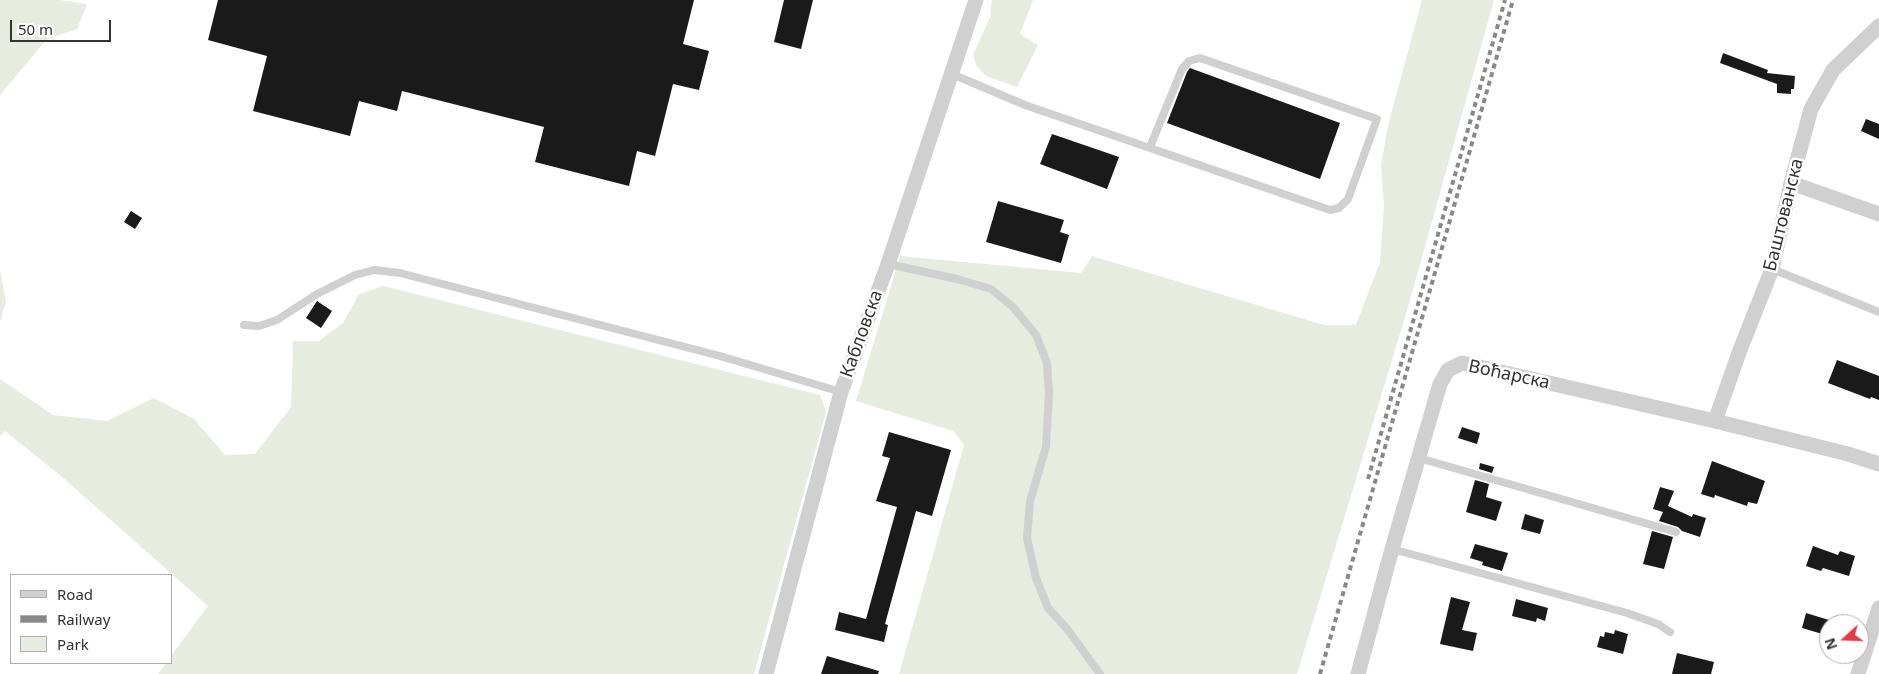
<!DOCTYPE html>
<html>
<head>
<meta charset="utf-8">
<style>
  body { margin:0 }
  #map { position:relative; width:1879px; height:674px; overflow:hidden; background:#fff; font-family:"Noto Sans",sans-serif }
  canvas { display:block }
  .legend { position:absolute; left:10px; top:574px; width:162px; height:90px; box-sizing:border-box; background:#fff; border:1px solid #adadad; margin:0; padding:6px 9px; list-style:none; font-size:15px; color:#333 }
  .legend li { display:flex; align-items:center; gap:10px; height:25px }
  .legend b { width:25px; border:1px solid #adadad }
  .north { position:absolute; left:1819px; top:614px; width:50px; height:50px; box-sizing:border-box; background:#fff; border:1px solid #adadad; border-radius:50%; rotate:250deg; font-size:14px; font-weight:700; line-height:20px; text-align:center; color:#333 }
  .north::after { content:''; display:block; margin:auto; width:18px; height:22px; background:#e63946; clip-path:polygon(50% 0,100% 100%,50% 72%,0 100%) }
  .scale { position:absolute; left:10px; top:20px; width:101px; height:22px; box-sizing:border-box; border:2px solid #333; border-top:0; padding-left:6px; font-size:15px; line-height:18px; white-space:nowrap; color:#333; -webkit-text-stroke:4px #fff; paint-order:stroke }
</style>
</head>
<body>
<div id="map">
<canvas width="1879" height="674"></canvas>
<ul class="legend">
<li><b style="height:6px;background:#d0d0d0"></b>Road</li>
<li><b style="height:6px;background:#888"></b>Railway</li>
<li><b style="height:14px;background:#e6ecdf"></b>Park</li>
</ul>
<div class="north">N</div>
<div class="scale">50 m</div>
</div>
<script>
const g = document.querySelector('canvas').getContext('2d');
g.lineJoin = 'round';
function fill(path, color) { g.fillStyle = color; g.fill(path, 'evenodd'); }
const shape = rows => new Path2D(rows.map(r => 'M' + r).join(''));
function stroke(path, color, width, dash) { g.strokeStyle = color; g.lineWidth = width; g.lineCap = dash ? 'butt' : 'round'; g.setLineDash(dash || []); g.stroke(path); }
function label(font, color, halo, rows, align = 'center') {
  g.font = font + ' "Noto Sans",sans-serif'; g.lineWidth = 5; g.setLineDash([]); g.textBaseline = 'middle'; g.strokeStyle = halo; g.fillStyle = color; for (const [text, x, y, turn = 0] of rows) {
    g.save(); g.translate(x, y); g.rotate((+turn || 0) * Math.PI / 180); g.textAlign = isNaN(turn) ? turn : align; if (halo) g.strokeText(text, 0, 0); g.fillText(text, 0, 0); g.restore();
  }
}
fill(shape([
  [0,0,59,0,87,4,77,29,47,39,0,95],
  [992,0,1033,0,1020,34,1038,45,1017,87,986,76,976,65,973,55,990,17],
  [1422,0,1494,0,1408,307,1297,674,899,674,964,445,953,431,856,401,900,256,1081,273,1092,256,1324,325,1356,325,1380,262,1384,206,1381,165,1388,125],
  [0,270,6,302,0,322],
  [383,286,820,395,826,412,754,674,158,674,166,663,171,663,171,656,208,606,61,476,5,431,0,436,0,379,53,415,107,421,154,398,194,419,225,455,255,454,291,407,293,341,319,341,343,323,359,294]
]), '#e6ecdf');
fill(shape([
  [218,0,694,0,683,44,709,51,699,90,673,84,655,156,637,151,629,186,535,162,544,127,402,91,397,111,359,101,350,136,253,111,267,56,208,40],
  [784,0,813,0,801,49,774,42],
  [1723,53,1768,70,1767,73,1795,76,1794,89,1791,89,1791,94,1777,93,1777,84,1720,63],
  [1190,68,1340,123,1320,179,1167,123,1187,72],
  [1866,119,1879,124,1879,139,1861,131],
  [1052,134,1119,157,1107,189,1040,164],
  [998,201,1064,220,1060,232,1069,235,1061,263,986,242],
  [131,211,142,218,135,229,124,222],
  [317,301,332,311,321,328,306,318],
  [1837,360,1879,376,1879,400,1871,397,1870,399,1828,383],
  [1462,427,1480,433,1477,444,1458,438],
  [889,432,951,450,932,516,916,511,885,624,888,625,884,642,835,630,839,612,866,619,897,507,876,501,890,458,882,456],
  [1712,461,1765,481,1757,504,1748,502,1747,506,1715,495,1714,498,1701,494],
  [1480,463,1494,467,1492,473,1479,469],
  [1475,480,1489,484,1486,497,1502,502,1496,521,1466,512],
  [1660,487,1674,491,1668,506,1692,517,1693,514,1706,518,1700,537,1682,531,1678,527,1659,521,1663,512,1653,509],
  [1525,514,1544,520,1540,534,1521,529],
  [1652,531,1673,537,1664,569,1643,564],
  [1475,544,1508,553,1502,571,1482,565,1483,562,1470,558],
  [1813,546,1838,555,1840,551,1855,556,1849,576,1823,568,1821,571,1806,566],
  [1451,597,1470,602,1462,630,1477,633,1473,651,1440,644],
  [1516,599,1548,608,1545,621,1537,618,1536,622,1512,616],
  [1806,613,1829,620,1829,636,1802,628],
  [1615,630,1628,634,1623,654,1597,647,1600,636,1604,637,1605,632,1614,634],
  [1677,653,1714,662,1711,674,1672,674],
  [827,656,879,671,878,674,821,674]
]), '#1a1a1a');
stroke(shape([
  [952,74,1025,105,1330,210,1339,208,1348,199,1377,119,1200,58,1189,61,1182,69,1150,147],
  [888,264,957,279,991,289,1013,307,1036,335,1047,363,1049,393,1046,447,1030,501,1027,538,1036,578,1048,608,1068,630,1100,674],
  [1772,269,1879,312],
  [244,325,259,326,277,320,317,294,355,275,374,270,400,273,720,356,841,392],
  [1419,458,1676,532],
  [1392,549,1627,613,1658,624,1670,632]
]), '#d0d0d0', 8);
stroke(shape([
  [1791,183,1879,214],
  [1715,421,1740,350,1772,269,1791,183,1811,109,1833,70,1879,26],
  [766,674,841,392,888,264,976,0],
  [1358,674,1392,549,1440,384,1448,370,1462,363,1715,421,1848,454,1879,464],
  [1858,674,1879,608]
]), '#d0d0d0', 15);
stroke(shape([
  [1368,479,1505,0],
  [1320,674,1513,0]
]), '#888', 4, [5, 4]);
label('18px', '#333', '#fff', [
  ["Баштованска",1784,215,-76],
  ["Кабловска",862,334,-70],
  ["Воћарска",1509,375,12]
]);
</script>
</body>
</html>
